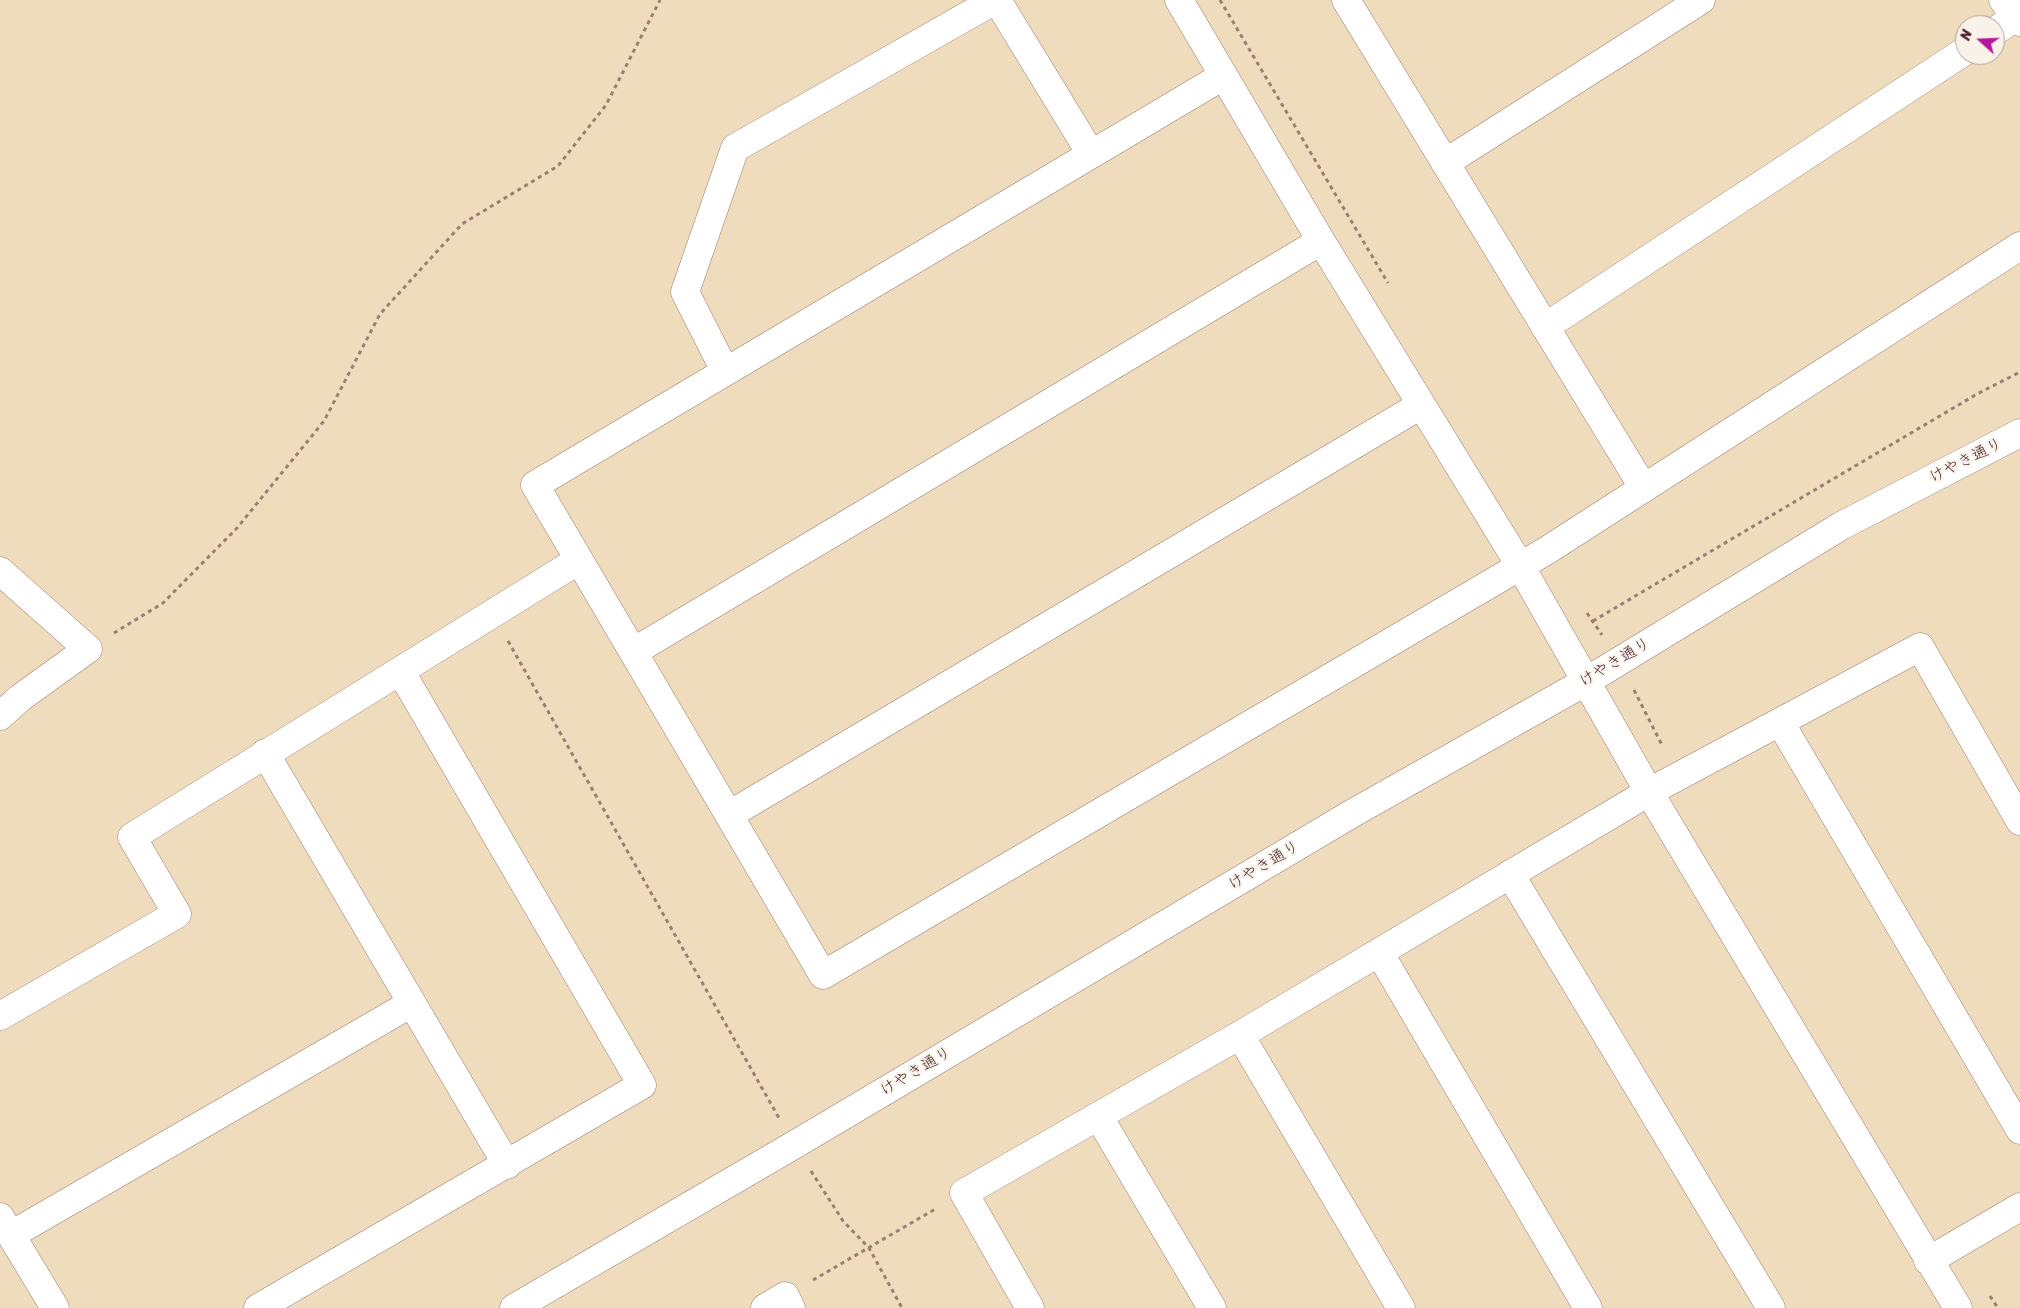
<!DOCTYPE html>
<html>
<head>
<meta charset="utf-8">
<style>
  body { margin:0 }
  #map { position:relative; width:2020px; height:1308px; overflow:hidden; background:#efdcbc; font-family:Sriracha,sans-serif }
  canvas { display:block }
  .north { position:absolute; left:1955px; top:15px; width:50px; height:50px; box-sizing:border-box; background:#f7f3e8; border:1px solid #b29e9c; border-radius:50%; rotate:290deg; font-size:14px; font-weight:700; line-height:20px; text-align:center; color:#4a1f2b }
  .north::after { content:''; display:block; margin:auto; width:18px; height:22px; background:#b5179e; clip-path:polygon(50% 0,100% 100%,50% 72%,0 100%) }
</style>
</head>
<body>
<div id="map">
<canvas width="2020" height="1308"></canvas>
<div class="north">N</div>
</div>
<script>
const g = document.querySelector('canvas').getContext('2d');
g.lineJoin = 'round';
const shape = rows => new Path2D(rows.map(r => 'M' + r).join(''));
function stroke(path, color, width, dash) { g.strokeStyle = color; g.lineWidth = width; g.lineCap = dash ? 'butt' : 'round'; g.setLineDash(dash || []); g.stroke(path); }
function label(font, color, halo, rows, align = 'center') {
  g.font = font + ' Sriracha,"Klee One",sans-serif'; g.lineWidth = 4; g.setLineDash([]); g.textBaseline = 'middle'; g.strokeStyle = halo; g.fillStyle = color; for (const [text, x, y, turn = 0] of rows) {
    g.save(); g.translate(x, y); g.rotate((+turn || 0) * Math.PI / 180); g.textAlign = isNaN(turn) ? turn : align; if (halo) g.strokeText(text, 0, 0); g.fillText(text, 0, 0); g.restore();
  }
}
const minor = shape([
  [997,0,1091,154],
  [1179,0,1321,241,1521,567,1649,792,1958,1308],
  [1346,0,1643,487],
  [2003,0,2020,22],
  [1995,31,2016,17],
  [1223,76,535,485,823,975,1546,551,2020,246],
  [1445,163,1701,0],
  [1545,327,1965,51],
  [725,371,685,292,735,148,995,0],
  [0,571,88,649,20,698,0,716],
  [633,652,1321,241],
  [1780,722,2020,1130],
  [265,753,507,1165],
  [729,815,1421,405],
  [1510,874,1771,1308],
  [1379,952,1588,1308],
  [0,1016,177,914,132,837,579,560],
  [1240,1035,1401,1308],
  [1099,1117,1212,1308],
  [0,1217,55,1308],
  [11,1235,412,1003],
  [1928,1261,2020,1207],
  [258,1308,642,1085,401,672],
  [514,1308,794,1145,1353,813,1585,682,1841,526,2020,433],
  [765,1308,785,1296,791,1308],
  [1030,1308,964,1193,1240,1035,1649,792,1920,647,2020,821]
]);
stroke(minor, '#9c7e74', 29);
stroke(shape([
  [1220,0,1388,283],
  [1587,613,1602,635],
  [1593,621,1977,394,2020,372],
  [114,633,163,603,237,528,324,421,380,314,462,224,558,166,606,105,660,0],
  [508,641,779,1118],
  [1634,690,1663,747],
  [811,1171,843,1221,869,1248,902,1308],
  [813,1280,937,1208],
  [1990,1296,1998,1308]
]), '#9c7e74', 3, [4, 4]);
stroke(minor, '#fff', 28);
label('16px', '#4a1f2b', '#f7f3e8', [
  ["けやき通り",1966,461,-27],
  ["けやき通り",1615,663,-31],
  ["けやき通り",1264,866,-31],
  ["けやき通り",916,1072,-31]
]);
</script>
</body>
</html>
